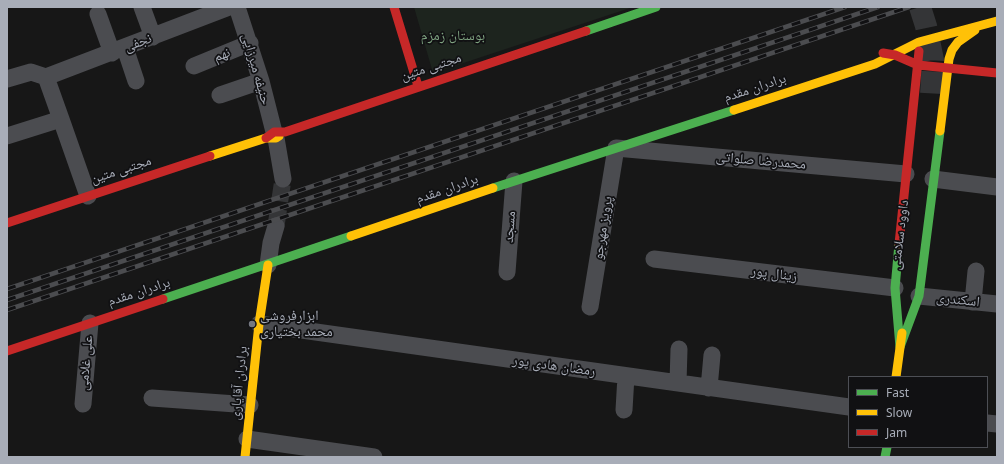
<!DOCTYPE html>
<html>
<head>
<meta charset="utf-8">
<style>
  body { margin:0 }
  #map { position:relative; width:1004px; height:464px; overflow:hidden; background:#171717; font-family:"Noto Sans",sans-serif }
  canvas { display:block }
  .frame { position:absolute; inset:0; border:8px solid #a8adb8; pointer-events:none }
  .legend { position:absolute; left:848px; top:376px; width:140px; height:72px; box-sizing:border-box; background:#111113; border:1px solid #4d4f55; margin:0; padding:5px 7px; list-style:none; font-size:12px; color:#a8adb8 }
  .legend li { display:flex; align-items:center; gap:8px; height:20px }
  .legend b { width:20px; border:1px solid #4d4f55 }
</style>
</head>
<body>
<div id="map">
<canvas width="1004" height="464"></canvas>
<div class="frame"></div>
<ul class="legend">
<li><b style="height:5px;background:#4caf50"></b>Fast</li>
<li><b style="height:5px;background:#ffc107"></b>Slow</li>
<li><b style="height:5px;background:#c62828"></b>Jam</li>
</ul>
</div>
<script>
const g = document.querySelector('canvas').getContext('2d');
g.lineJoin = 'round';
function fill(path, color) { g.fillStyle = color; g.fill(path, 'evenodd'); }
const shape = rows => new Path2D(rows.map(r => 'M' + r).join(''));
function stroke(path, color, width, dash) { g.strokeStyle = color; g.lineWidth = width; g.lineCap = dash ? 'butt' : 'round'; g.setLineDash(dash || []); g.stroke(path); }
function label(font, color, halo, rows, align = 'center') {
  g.font = font + ' "Noto Sans","Noto Naskh Arabic",sans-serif'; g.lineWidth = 3.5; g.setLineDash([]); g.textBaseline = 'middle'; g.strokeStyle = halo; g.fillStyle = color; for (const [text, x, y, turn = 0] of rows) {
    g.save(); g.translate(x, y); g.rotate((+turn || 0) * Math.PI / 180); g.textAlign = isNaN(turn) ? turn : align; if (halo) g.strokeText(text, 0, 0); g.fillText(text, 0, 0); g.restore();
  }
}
fill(shape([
  [414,7,633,7,433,73]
]), '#1d241e');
stroke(shape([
  [276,226,283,179]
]), '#343537', 17, [17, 8]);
stroke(shape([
  [920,7,926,26,933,60,931,95]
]), '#343537', 22, [22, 11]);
stroke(shape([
  [142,7,153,37],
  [237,7,261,81,274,132],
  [98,14,112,53],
  [125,48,136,81],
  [194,66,250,43],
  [46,77,229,7],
  [7,79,31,72,46,77],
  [220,95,261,81],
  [61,119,88,196],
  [7,136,61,119,46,77],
  [276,138,283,179],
  [933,179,997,187],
  [654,259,895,288],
  [268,265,271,243,276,226],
  [507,272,514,181],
  [919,296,997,304],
  [973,302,976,271],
  [590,307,616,148,906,174],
  [259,324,849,407],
  [678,383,679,349],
  [709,388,712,355],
  [152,398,250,405],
  [83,404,90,323],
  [624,410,626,376],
  [987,423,997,424],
  [247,439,374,457]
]), '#4b4c50', 17);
stroke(shape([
  [586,31,656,7],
  [493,188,734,110],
  [899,244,895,288,900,347,919,296,940,131],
  [163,299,351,236],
  [885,457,887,447]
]), '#4caf50', 9);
stroke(shape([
  [734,110,875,64,919,42,997,21],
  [940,131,949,59,952,50,958,42,975,30],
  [210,156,266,138,276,138,279,136],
  [351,236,493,188],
  [896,377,902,333],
  [245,457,259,324,268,265]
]), '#ffc107', 9);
stroke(shape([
  [394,7,418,86],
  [883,53,895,55,918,65,997,73],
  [266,138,274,132,285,132,586,31],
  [7,223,210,156],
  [899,244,919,51],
  [7,351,163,299]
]), '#c62828', 9);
const rail = shape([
  [7,289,845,7],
  [7,300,878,7],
  [7,310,909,7]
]);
stroke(rail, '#4b4c4f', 4.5);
stroke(rail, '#111113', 3, [9]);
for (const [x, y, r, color] of [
  [252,324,4,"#757880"]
]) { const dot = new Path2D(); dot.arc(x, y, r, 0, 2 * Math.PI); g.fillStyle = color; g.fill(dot); stroke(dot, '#111113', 1.5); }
label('14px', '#7fa381', '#111113', [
  ["بوستان زمزم",453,36]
]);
label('14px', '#a8adb8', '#111113', [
  ["نجفی",138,43,-21],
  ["نهم",222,55,-22],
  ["مجتبی متین",431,67,-18],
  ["حنیفه میرزایی",256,69,74],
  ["برادران مقدم",755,88,-18],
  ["محمدرضا صلواتی",761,161,5],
  ["مجتبی متین",121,170,-18],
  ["برادران مقدم",447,189,-19],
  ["مسجد",510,227,-86],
  ["پرویز مهرجو",603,228,-81],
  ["داوود سلامتی",900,235,-83],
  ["زینال پور",774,274,7],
  ["برادران مقدم",139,292,-18],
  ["اسکندری",958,300,6],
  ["علی غلامی",86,363,-85],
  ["رمضان هادی پور",554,366,8],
  ["برادران آقایاری",239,383,-84]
]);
label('14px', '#a8adb8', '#111113', [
  ["ابزارفروشی",260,316],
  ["محمد بختیاری",260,332]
], 'left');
</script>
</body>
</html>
